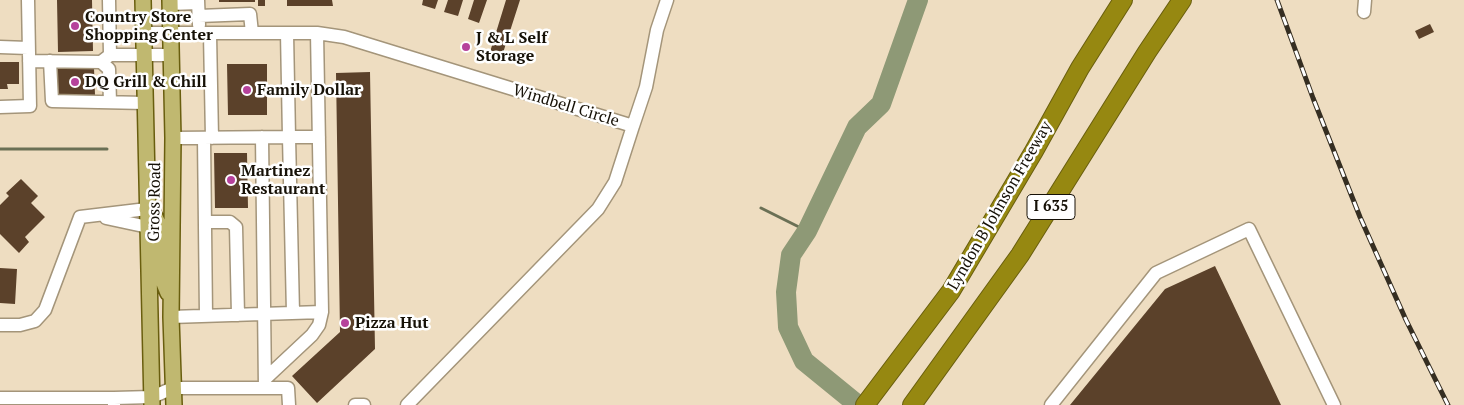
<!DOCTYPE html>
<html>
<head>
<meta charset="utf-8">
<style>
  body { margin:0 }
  canvas { display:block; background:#eeddc1 }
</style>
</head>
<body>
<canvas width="1464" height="405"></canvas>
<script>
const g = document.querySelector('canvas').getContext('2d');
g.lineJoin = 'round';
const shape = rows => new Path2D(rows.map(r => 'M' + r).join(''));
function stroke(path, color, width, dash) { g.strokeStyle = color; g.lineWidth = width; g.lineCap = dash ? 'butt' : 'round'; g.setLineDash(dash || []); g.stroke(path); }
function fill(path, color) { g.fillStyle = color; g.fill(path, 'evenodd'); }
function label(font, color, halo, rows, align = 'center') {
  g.font = font + ' "PT Serif",serif'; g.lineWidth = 5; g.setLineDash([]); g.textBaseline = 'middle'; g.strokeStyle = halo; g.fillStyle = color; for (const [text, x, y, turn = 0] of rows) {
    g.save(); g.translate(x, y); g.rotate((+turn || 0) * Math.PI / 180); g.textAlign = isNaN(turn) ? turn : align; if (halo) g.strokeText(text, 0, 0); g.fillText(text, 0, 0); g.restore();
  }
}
stroke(shape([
  [0,149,107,149],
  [761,208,807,231]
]), '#6a7055', 3);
stroke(shape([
  [858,405,804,361,788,327,786,292,791,255,807,231,857,127,881,104,918,0]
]), '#8e9976', 20);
fill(shape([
  [57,0,92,0,93,51,58,52],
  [219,0,255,0,255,2,219,2],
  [258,0,265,0,265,6,258,6],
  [287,0,332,0,333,6,287,6],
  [423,0,438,0,435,9,422,5],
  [448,0,463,0,458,16,444,12],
  [474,0,487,0,479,23,468,19],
  [506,0,520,0,502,56,490,52],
  [1430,24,1434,32,1419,39,1415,31],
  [0,62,19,62,19,84,7,84,8,89,0,89],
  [227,64,267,64,267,115,228,115],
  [94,68,95,95,56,96,55,69],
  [370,72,375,349,317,403,292,376,340,332,336,73],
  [214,153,247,153,248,208,215,208],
  [21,179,38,196,31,203,45,217,25,237,29,242,19,253,0,234,0,205,9,196,6,193],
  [1215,266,1281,405,1070,405,1165,289],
  [0,268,17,269,15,304,0,303]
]), '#5b412a');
const minor = shape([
  [109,0,110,55,172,55],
  [198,0,199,25],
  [170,4,198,3],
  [1364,12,1365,0],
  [199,16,250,14,252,33],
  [143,33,317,33,344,37,633,126,615,182,598,209,407,405],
  [210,34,212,138],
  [0,47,28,48],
  [29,61,101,62,110,55],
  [50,61,52,101,145,103],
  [101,62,109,69,110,102],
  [0,107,30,106,28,0],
  [633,126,646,87,657,30,667,0],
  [262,137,265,388],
  [173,138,289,137,287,33],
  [204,138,206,316],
  [106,218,148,227],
  [205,222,230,222,236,227,238,315],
  [293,313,289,137,319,137],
  [171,317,322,312,317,33],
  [0,325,20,325,35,321,45,310,80,217,147,209],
  [265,379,312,335,319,325,322,312],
  [0,398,114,398],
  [114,405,114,398,152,397,173,388,288,388,289,405],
  [355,405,364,405],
  [1051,405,1156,273,1249,229,1334,405]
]);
const major = shape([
  [143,0,152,405],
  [170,0,173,138,171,317,174,405],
  [147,209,152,211,158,223,160,233,159,271,168,293]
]);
const highway = shape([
  [865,405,951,291,1034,151,1080,68,1123,0],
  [912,405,1020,255,1147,52,1182,0]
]);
stroke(minor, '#a4957a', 15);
stroke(major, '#695e0e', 18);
stroke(highway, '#695e0e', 20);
stroke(minor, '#fff', 12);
stroke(major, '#c0b870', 15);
stroke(highway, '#968811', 18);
const rail = shape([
  [1277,0,1313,98,1360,217,1406,320,1448,405]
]);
stroke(rail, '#352e22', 5);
stroke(rail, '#fff', 3, [9]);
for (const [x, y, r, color] of [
  [75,26,5,"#b6429b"],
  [466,47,5,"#b6429b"],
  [75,82,5,"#b6429b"],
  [247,90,5,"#b6429b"],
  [231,180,5,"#b6429b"],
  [345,323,5,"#b6429b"]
]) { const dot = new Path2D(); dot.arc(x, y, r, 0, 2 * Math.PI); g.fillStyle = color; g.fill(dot); stroke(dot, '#fff', 2); }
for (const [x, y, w] of [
  [1051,207,48]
]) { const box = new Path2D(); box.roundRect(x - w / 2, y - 12.5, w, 25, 4); g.fillStyle = '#fff'; g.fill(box); stroke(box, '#161107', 1); }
label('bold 15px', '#161107', null, [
  ["I 635",1051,207]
]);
label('bold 16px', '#161107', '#fff', [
  ["Country Store",85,17],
  ["Shopping Center",85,35],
  ["J & L Self",476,38],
  ["Storage",476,56],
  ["DQ Grill & Chill",85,82],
  ["Family Dollar",257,90],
  ["Martinez",241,171],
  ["Restaurant",241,189],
  ["Pizza Hut",355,323]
], 'left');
label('16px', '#161107', '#fff', [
  ["Windbell Circle",566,106,17],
  ["Gross Road",155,202,-89],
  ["Lyndon B Johnson Freeway",1000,206,-60]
]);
</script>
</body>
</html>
